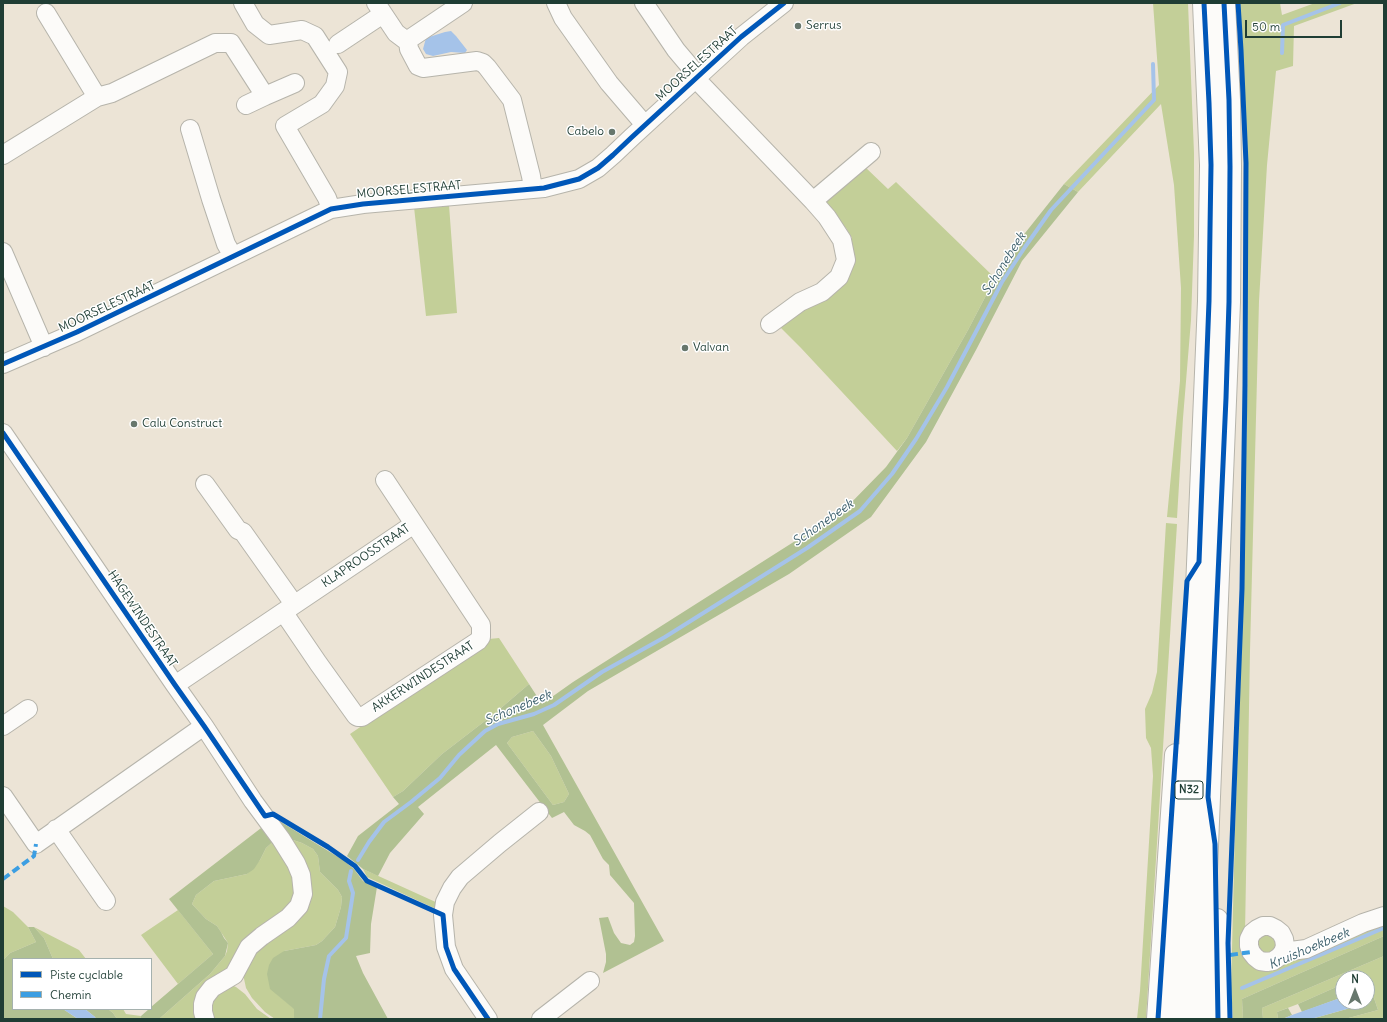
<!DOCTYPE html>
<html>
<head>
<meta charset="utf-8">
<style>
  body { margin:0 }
  #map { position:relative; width:1387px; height:1022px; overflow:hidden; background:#ece4d6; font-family:Delius,sans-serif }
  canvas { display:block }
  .frame { position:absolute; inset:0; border:4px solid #1f3d34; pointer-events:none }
  .legend { position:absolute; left:12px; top:958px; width:140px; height:52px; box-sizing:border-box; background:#fff; border:1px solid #a5b1ae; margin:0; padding:5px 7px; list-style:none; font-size:12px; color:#1f3d34 }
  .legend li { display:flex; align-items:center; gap:8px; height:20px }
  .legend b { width:20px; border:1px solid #a5b1ae }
  .north { position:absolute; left:1335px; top:970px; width:40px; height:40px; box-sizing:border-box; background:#fff; border:1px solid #a5b1ae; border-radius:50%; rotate:0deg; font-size:11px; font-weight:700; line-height:16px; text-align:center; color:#1f3d34 }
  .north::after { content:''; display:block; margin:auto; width:14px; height:18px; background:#67776d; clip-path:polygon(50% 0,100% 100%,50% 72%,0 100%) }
  .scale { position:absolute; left:1245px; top:20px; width:97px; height:18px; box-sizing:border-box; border:2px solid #1f3d34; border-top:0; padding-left:5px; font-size:12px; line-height:14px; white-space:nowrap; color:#1f3d34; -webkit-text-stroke:3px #fff; paint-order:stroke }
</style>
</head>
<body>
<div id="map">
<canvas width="1387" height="1022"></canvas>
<div class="frame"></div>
<ul class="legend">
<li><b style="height:5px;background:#0057b8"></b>Piste cyclable</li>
<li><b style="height:5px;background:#3c9ee2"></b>Chemin</li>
</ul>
<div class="north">N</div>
<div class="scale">50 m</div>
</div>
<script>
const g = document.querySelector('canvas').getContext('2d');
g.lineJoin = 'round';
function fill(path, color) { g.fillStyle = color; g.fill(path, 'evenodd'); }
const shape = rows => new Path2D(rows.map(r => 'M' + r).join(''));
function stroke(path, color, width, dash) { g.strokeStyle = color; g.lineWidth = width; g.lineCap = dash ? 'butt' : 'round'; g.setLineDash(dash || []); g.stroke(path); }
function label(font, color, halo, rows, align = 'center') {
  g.font = font + ' Delius,sans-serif'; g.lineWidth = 3; g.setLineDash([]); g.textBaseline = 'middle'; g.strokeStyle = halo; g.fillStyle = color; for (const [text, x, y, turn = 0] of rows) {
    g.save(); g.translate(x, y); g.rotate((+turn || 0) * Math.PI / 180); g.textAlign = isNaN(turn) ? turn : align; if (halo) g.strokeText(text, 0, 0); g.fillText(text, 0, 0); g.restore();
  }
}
fill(shape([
  [1153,3,1188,3,1194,153,1194,236,1191,320,1183,418,1177,518,1167,517,1180,381,1181,288,1174,185,1161,104,1078,192,1064,184,1159,85],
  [1240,3,1280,3,1282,15,1315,3,1357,3,1294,26,1293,66,1276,71,1267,165,1259,301,1250,651,1245,933,1251,961,1384,919,1384,936,1242,999,1243,1019,1233,1019,1231,988,1235,830,1242,632,1248,362,1245,107],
  [864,166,888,189,896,182,995,278,968,330,907,438,897,451,801,348,778,325,852,252,852,238,846,228,821,204],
  [449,205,457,313,426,316,414,207],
  [1166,523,1177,524,1146,1019,1137,1019,1140,991,1153,776,1151,748,1146,738,1145,709,1152,693,1157,672],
  [499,638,529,684,494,714,442,754,403,791,393,797,350,734,489,639],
  [533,731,551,756,569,794,564,802,553,805,507,743,512,737],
  [276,839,288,856,298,893,199,1019,159,1019,210,974,225,956,227,951,228,943,217,926,206,919,192,904,196,895,214,881,247,874,260,860,266,848],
  [290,839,302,843,313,849,318,856,320,872,338,890,342,897,341,907,335,927,322,941,316,945,284,951,277,994,295,1009,295,1018,275,1019,265,1012,252,998,246,988,243,974,252,950,297,915],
  [363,869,440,904,438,910,367,877],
  [3,906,13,912,28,927,36,942,10,953,3,960],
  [178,910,213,954,178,984,141,935],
  [34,927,79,950,86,959,53,959,44,938],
  [1265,930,1281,942,1266,959,1252,941],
  [1384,956,1384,1019,1345,1019,1378,1010,1366,974,1357,978,1343,978,1343,984,1298,1004,1277,1012,1278,1019,1263,1019,1262,1008],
  [229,984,236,987,245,994,257,1009,271,1019,208,1019,207,1004],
  [108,1009,123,1009,126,1014,141,1016,140,1019,117,1019,113,1013]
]), '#c3cf98');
fill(shape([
  [1064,184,1078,192,1022,261,976,350,926,442,871,517,789,574,588,691,543,725,664,941,603,973,606,962,606,954,599,918,608,917,614,933,621,943,630,945,634,942,635,936,634,903,610,875,609,865,603,859,590,835,585,831,574,825,564,812,552,818,496,745,418,807,424,814,390,853,378,876,363,869,347,856,358,836,399,804,393,797,403,791,442,754,494,714,529,684,542,704,573,682,844,510,886,467,907,438,968,330,1006,257],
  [533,731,551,756,569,794,564,802,553,805,507,743,512,737],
  [276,819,343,860,354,869,363,881,377,887,371,924,370,953,356,956,363,973,388,1019,294,1019,294,1009,270,989,267,974,269,965,273,958,284,951,316,945,322,941,335,927,341,907,342,897,338,890,320,872,318,856,313,849,302,843,290,839],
  [265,825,276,839,266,848,260,860,254,869,247,874,214,881,196,895,192,904,206,919,217,926,221,932,224,938,228,943,225,956,210,974,159,1019,140,1019,141,1016,149,1009,151,1009,151,1007,213,954,169,899],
  [28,927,34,927,44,938,53,959,13,959,13,1009,63,1009,78,1019,3,1019,3,960,10,953,36,942],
  [1384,936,1384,956,1262,1008,1263,1019,1243,1019,1242,999],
  [1366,974,1378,1010,1345,1019,1311,1019,1361,1005,1360,1002,1367,1002,1367,978,1357,978],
  [1343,984,1343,997,1302,1012,1298,1004],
  [1288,1008,1292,1015,1285,1018,1285,1019,1278,1019,1277,1012],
  [85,1009,108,1009,113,1013,117,1019,96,1019,95,1017]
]), '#b1c192');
fill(shape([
  [451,31,456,36,467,50,465,53,451,52,433,56,426,54,423,49,426,38,445,32],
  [1343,997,1343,1002,1360,1002,1361,1005,1311,1019,1285,1019,1285,1018,1292,1015],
  [63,1009,85,1009,95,1017,96,1019,78,1019]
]), '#a5c3e9');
stroke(shape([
  [1282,53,1283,25,1340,3],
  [358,860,369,842,384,822,411,802,440,778,459,755,485,731,498,724,534,714,554,705,602,672,665,637,807,548,860,511,892,474,916,439,947,387,1002,282,1025,247,1051,210,1154,100,1153,64],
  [1242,988,1384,928],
  [320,1019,324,979,329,956,346,938,353,893,349,881,351,871]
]), '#a5c3e9', 4);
const minor = shape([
  [243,3,255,24,269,35,302,30,315,36,338,72,335,86,322,104,285,126,327,198,331,209],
  [376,3,396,33,408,42],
  [463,3,411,38,408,42,409,49,418,66,423,68,477,61,483,63,487,67,512,100,531,176,533,189],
  [556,3,563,18,609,83,645,125],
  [644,3,676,50,698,76],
  [46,13,97,97],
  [338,44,383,14],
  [696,79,813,201,827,217,842,240,846,260,839,277,822,292,800,302,770,324],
  [265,96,295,83],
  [190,129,211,199,226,244,233,256],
  [3,155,97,97,112,93,215,43,231,43,265,96,246,105],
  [813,201,871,152],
  [3,252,44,347],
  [3,364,77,332,331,209,363,204,544,188,579,179,598,168,613,155,632,137,741,37,784,3],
  [3,433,175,685,204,726,253,801,281,839,296,863,301,875,303,894,299,906,288,918,262,936,249,947,234,975,212,988,205,997,203,1004,203,1012,205,1019],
  [205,484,238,530,243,532,294,604],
  [284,613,318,663,356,716,358,717,362,717,478,641,481,637,481,625,385,480],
  [175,685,414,524],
  [3,726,28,709],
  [3,796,36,844,204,726],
  [56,829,106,901],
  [1283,952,1285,946,1284,939,1281,933,1276,929,1270,926,1263,926,1257,929,1252,933,1249,939,1249,946,1251,952,1255,957,1260,961,1267,962,1273,961,1279,957,1283,952,1306,949,1363,923,1384,916],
  [488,1019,454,969,446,947,443,915,445,902,452,888,460,877,500,843,539,812],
  [541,1019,590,981]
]);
const highway = shape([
  [1217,920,1218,1019],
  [1158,1019,1176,755],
  [1179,1019,1209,301,1211,165,1204,3],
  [1200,1019,1229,302,1230,167,1229,100,1224,3]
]);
stroke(minor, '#b6b4ab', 20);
stroke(highway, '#b6b4ab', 24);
stroke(minor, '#fcfbf9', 18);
stroke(highway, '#fcfbf9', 22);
stroke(shape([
  [3,879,34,856,36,844],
  [1230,955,1251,952]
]), '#3c9ee2', 4, [8, 4]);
stroke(shape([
  [3,364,77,332,331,209,363,204,544,188,579,179,598,168,613,155,632,137,741,37,784,3],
  [3,433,175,685,204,726,265,816,273,814,328,847,355,866,367,881,443,915,446,947,454,969,488,1019],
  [1158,1019,1187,581,1199,562,1209,301,1210,229,1211,165,1209,103,1204,3],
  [1218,1019,1215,844,1208,797,1226,398,1229,302,1230,167,1229,100,1224,3],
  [1230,1019,1228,943,1242,589,1245,385,1246,163,1241,50,1238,3]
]), '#0057b8', 5);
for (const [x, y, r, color] of [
  [798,26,4,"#67776d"],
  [612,132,4,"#67776d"],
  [685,348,4,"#67776d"],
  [134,424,4,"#67776d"]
]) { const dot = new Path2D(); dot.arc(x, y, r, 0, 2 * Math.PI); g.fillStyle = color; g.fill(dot); stroke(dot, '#fff', 1.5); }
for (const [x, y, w] of [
  [1189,790,28]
]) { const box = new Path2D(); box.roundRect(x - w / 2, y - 9, w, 18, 3); g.fillStyle = '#fff'; g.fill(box); stroke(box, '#1f3d34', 1); }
label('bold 11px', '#1f3d34', null, [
  ["N32",1189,790]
]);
label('12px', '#1f3d34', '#fff', [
  ["Serrus",806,26],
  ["Cabelo",604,132,"right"],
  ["Valvan",693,348],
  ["Calu Construct",142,424]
], 'left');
label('12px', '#1f3d34', '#fff', [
  ["MOORSELESTRAAT",697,64,-42],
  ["MOORSELESTRAAT",409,190,-5],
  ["MOORSELESTRAAT",107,307,-25],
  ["KLAPROOSSTRAAT",366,556,-34],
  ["HAGEWINDESTRAAT",142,619,56],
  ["AKKERWINDESTRAAT",423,677,-33]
]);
label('italic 13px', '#3e616d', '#fff', [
  ["Schonebeek",1004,264,-58],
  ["Schonebeek",823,523,-35],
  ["Schonebeek",518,708,-23],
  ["Kruishoekbeek",1309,949,-23]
]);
</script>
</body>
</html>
